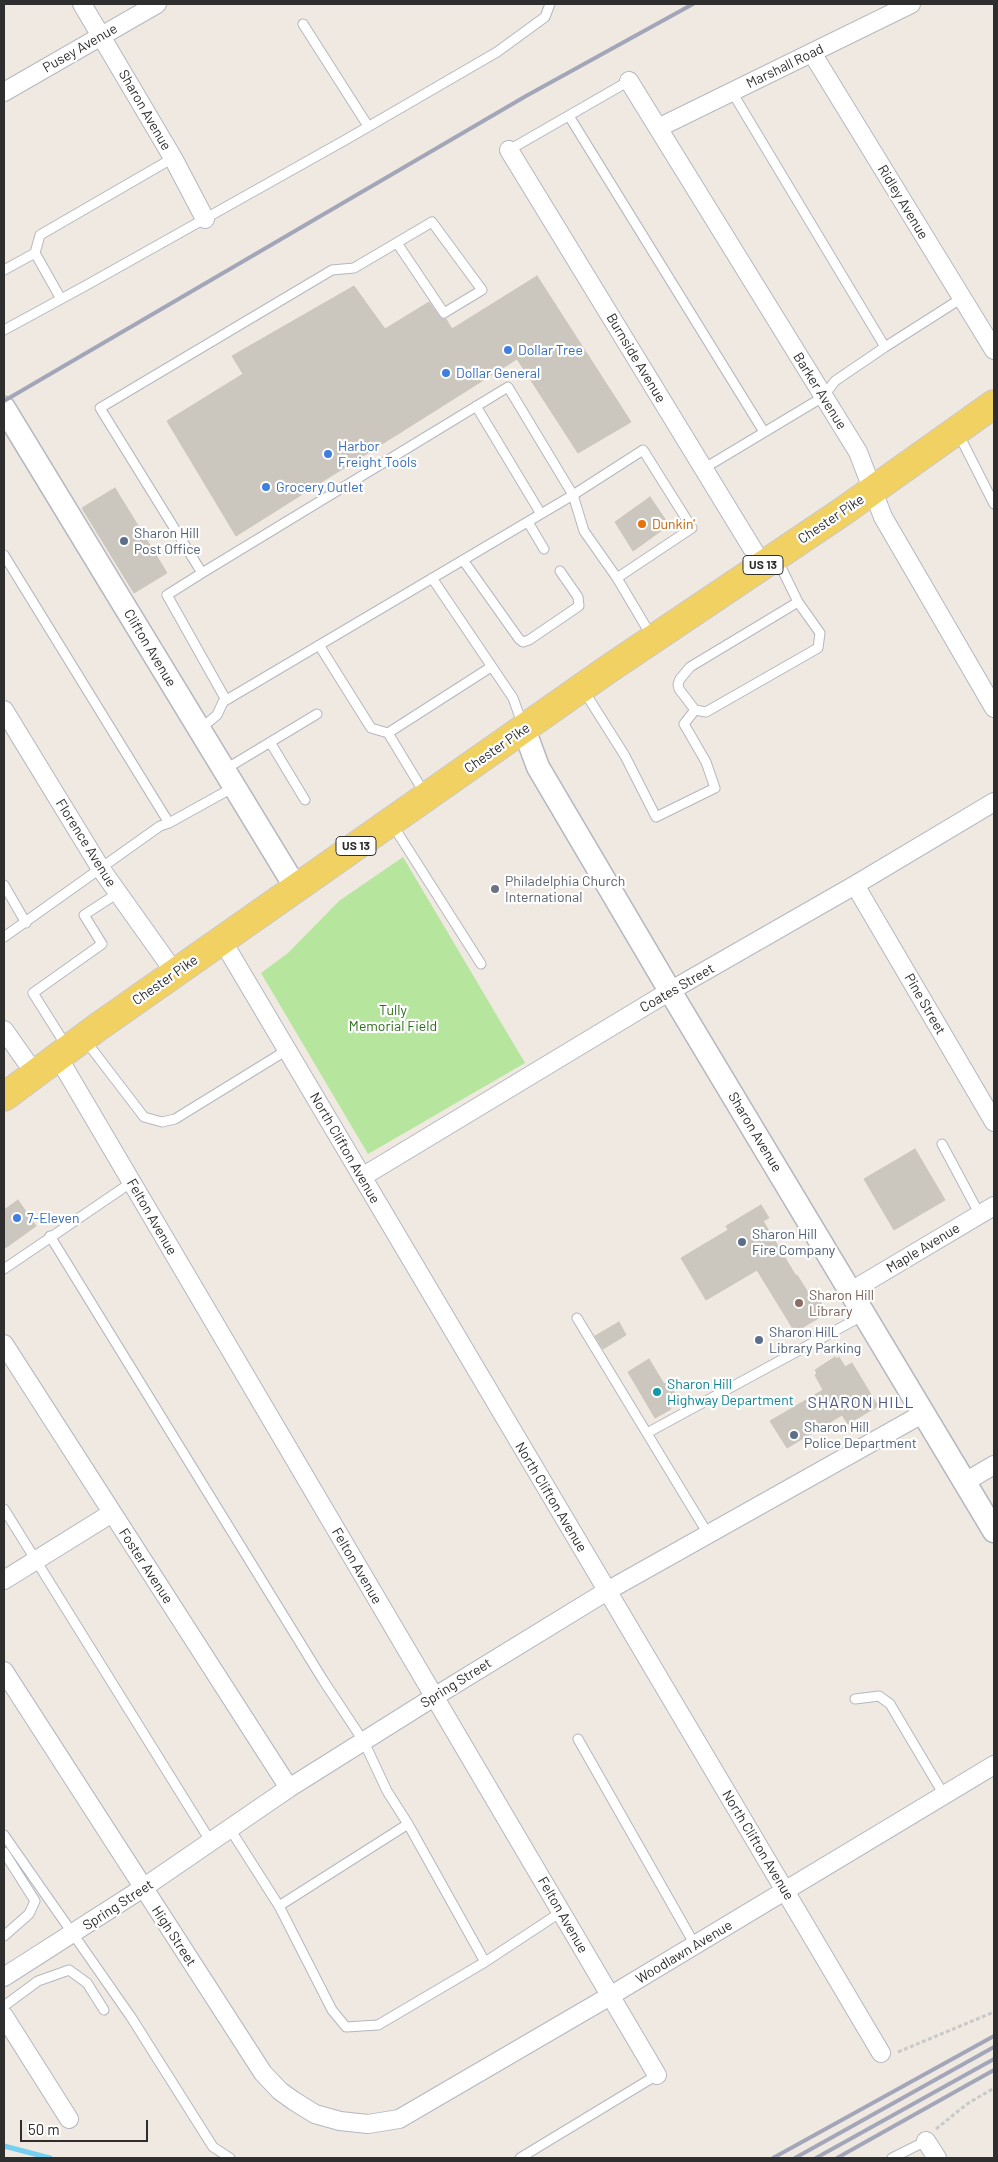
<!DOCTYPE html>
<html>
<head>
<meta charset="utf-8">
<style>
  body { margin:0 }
  #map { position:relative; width:998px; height:2162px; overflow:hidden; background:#efe9e1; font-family:Barlow,sans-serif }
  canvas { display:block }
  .frame { position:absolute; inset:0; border:5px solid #2e2e2e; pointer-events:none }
  .scale { position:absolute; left:20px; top:2120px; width:128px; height:22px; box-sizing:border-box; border:2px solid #2e2e2e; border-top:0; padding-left:6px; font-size:15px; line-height:18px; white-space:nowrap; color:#2e2e2e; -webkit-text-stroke:4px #fff; paint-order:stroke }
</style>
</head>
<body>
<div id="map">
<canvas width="998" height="2162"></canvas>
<div class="frame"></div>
<div class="scale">50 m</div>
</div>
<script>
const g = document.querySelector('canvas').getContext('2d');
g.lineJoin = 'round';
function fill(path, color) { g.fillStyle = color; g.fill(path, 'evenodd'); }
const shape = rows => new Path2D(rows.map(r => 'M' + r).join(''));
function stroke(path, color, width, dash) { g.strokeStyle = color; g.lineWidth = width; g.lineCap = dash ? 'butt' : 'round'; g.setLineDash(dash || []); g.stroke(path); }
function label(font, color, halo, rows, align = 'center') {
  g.font = font + ' Barlow,sans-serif'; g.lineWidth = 4.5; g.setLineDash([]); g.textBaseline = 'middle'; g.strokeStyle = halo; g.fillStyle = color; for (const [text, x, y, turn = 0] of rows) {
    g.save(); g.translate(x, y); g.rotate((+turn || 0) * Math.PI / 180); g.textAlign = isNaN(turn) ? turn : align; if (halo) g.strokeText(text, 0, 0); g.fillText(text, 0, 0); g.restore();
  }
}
fill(shape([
  [403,857,525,1063,368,1154,261,973,288,953,339,901]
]), '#b6e59e');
stroke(shape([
  [4,2146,50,2158]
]), '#75cff0', 5);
const building = shape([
  [537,276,631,422,578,453,517,359,236,536,167,421,243,374,232,356,354,286,385,329,429,302,439,316,446,319,452,329,537,276],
  [115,488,167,573,134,593,82,508,115,488],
  [650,497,669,525,633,551,615,522,650,497],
  [915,1149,945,1200,894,1230,864,1179,915,1149],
  [18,1200,36,1226,4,1249,4,1210,18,1200],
  [761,1205,769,1218,763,1221,796,1276,797,1275,809,1294,814,1291,827,1313,795,1332,757,1270,706,1300,681,1258,728,1230,726,1226,761,1205],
  [619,1322,626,1335,603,1349,595,1336,619,1322],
  [835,1357,836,1359,839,1357,845,1367,852,1363,878,1406,848,1424,842,1415,787,1448,770,1421,823,1390,815,1375,817,1373,815,1370,835,1357],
  [649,1359,664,1384,668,1382,676,1395,666,1401,671,1409,655,1418,628,1372,649,1359]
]);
fill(building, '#cbc7bf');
stroke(building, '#cbc5ba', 1);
const service = shape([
  [303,24,368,126],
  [569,116,764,432],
  [509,150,629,81],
  [35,253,40,235,173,158],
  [4,270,35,253,61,299],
  [4,330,85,286,347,139,497,52,545,17,550,4],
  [885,347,962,298],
  [476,406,541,514],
  [958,433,994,504],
  [703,469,823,397,835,381,885,347,732,92],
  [528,522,544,549],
  [4,555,169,823,160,826,4,937],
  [777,559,798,602,820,633,818,648,706,712,695,710,679,689,678,684,680,679,690,667,798,602],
  [463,560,519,639,523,642,529,640,579,606,578,597,560,571],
  [202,573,508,387,573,495,584,531,617,578,652,637],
  [432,578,513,698,523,726],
  [319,645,371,728,388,733,425,794],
  [584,691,625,756,656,817,715,788,706,762,684,724,695,710],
  [226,700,167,595,202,573,100,408,332,270,354,268,432,222,482,290,444,313,397,243],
  [200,729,217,715,223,702,573,495,643,450,692,528,617,578],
  [388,733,491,667],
  [270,742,305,800],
  [224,770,317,714],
  [169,823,234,787],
  [392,824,481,964],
  [4,885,26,923],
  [85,1040,144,1117,162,1122,175,1119,287,1050],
  [67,1047,33,993,102,944,84,915,118,893],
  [942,1144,980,1215],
  [50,1236,323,1680,364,1742,387,1791,408,1824],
  [4,1269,132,1182],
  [577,1318,708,1534],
  [647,1433,864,1315],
  [4,1509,211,1842],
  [855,1699,879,1696,890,1704,944,1795],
  [578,1739,695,1945],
  [230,1829,279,1906,408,1824,485,1962,378,2025,346,2027,332,2010,279,1906],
  [4,1835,131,2017,213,2147,230,2158],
  [4,1852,35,1901,29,1914,4,1936],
  [485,1962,561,1912],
  [4,2006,38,1981,69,1970,87,1983,104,2010],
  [520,2158,657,2075],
  [892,2158,926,2141]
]);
const minor = shape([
  [82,4,173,158,205,219],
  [812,53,994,350],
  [629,81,858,452,883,517,994,708],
  [4,92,157,4],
  [658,128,911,4],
  [509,150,763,566],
  [4,710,101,869,175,973],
  [855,885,994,1122],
  [222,940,881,2053],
  [4,1030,35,1074],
  [58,1057,657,2075],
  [362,1177,670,991,855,885,994,802],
  [851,1291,994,1206],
  [4,1344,289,1788],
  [965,1482,994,1465],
  [4,1580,112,1513],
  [4,1671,263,2073,280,2091,294,2101,315,2114,340,2121,368,2124,399,2119,610,1996,994,1765],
  [4,1977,143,1888,289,1788,434,1697,607,1591,924,1413],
  [4,2016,69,2119],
  [926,2141,937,2158]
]);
const tertiary = shape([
  [4,408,296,888],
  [524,729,538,767,670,991,994,1531]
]);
const primary = shape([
  [4,1097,98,1027,607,670,842,512,994,404]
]);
stroke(service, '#b4b7c1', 11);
stroke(minor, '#b4b7c1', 20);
stroke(tertiary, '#b4b7c1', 25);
stroke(primary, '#c9c9c9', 30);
stroke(shape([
  [898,2052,994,2012],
  [936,2129,967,2104,994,2088]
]), '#c9c9c9', 3, [4, 2.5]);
stroke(service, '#fff', 9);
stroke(minor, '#fff', 18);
stroke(tertiary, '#fff', 22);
stroke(primary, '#f2d163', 28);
stroke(shape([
  [4,401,526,96,693,4],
  [773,2158,994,2036],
  [795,2158,994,2047],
  [816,2158,994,2059],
  [837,2158,994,2070]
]), '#a3a6b8', 4);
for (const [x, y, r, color] of [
  [508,350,5,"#3f7fe0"],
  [446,373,5,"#3f7fe0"],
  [328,454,5,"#3f7fe0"],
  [266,487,5,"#3f7fe0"],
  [642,524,5,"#e8710a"],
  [124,541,5,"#5c6f8a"],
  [495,889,5,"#6b7280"],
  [17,1218,5,"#3f7fe0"],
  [742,1242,5,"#5c6f8a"],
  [799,1303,5,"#8d6e63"],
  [759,1340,5,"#5c6f8a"],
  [657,1392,5,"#0f9aa8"],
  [794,1435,5,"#5c6f8a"]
]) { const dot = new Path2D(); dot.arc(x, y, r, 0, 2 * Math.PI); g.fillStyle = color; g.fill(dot); stroke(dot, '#fff', 2); }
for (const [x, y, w] of [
  [763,565,40],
  [356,846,40]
]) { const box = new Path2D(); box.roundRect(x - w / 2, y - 9.5, w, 19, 4); g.fillStyle = '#fff'; g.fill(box); stroke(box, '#2e2e2e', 1); }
label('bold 12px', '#2e2e2e', null, [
  ["US 13",763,565],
  ["US 13",356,846]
]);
label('14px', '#2e2e2e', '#fff', [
  ["Pusey Avenue",80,48,-30],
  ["Marshall Road",785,66,-26],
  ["Sharon Avenue",145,110,60],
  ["Ridley Avenue",903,202,59],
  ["Burnside Avenue",636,358,59],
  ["Barker Avenue",820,391,58],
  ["Chester Pike",831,519,-34],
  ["Clifton Avenue",150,648,59],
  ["Chester Pike",497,748,-35],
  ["Florence Avenue",86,843,58],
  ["Chester Pike",165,980,-35],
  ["Coates Street",677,988,-30],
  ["Pine Street",925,1004,60],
  ["Sharon Avenue",755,1132,59],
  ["North Clifton Avenue",345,1148,60],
  ["Felton Avenue",152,1217,60],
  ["Maple Avenue",923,1248,-31],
  ["North Clifton Avenue",551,1497,59],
  ["Foster Avenue",146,1566,57],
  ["Felton Avenue",357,1566,60],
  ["Spring Street",456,1683,-32],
  ["North Clifton Avenue",758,1845,59],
  ["Spring Street",118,1905,-33],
  ["Felton Avenue",563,1915,60],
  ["High Street",174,1936,57],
  ["Woodlawn Avenue",684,1952,-31]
]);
label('14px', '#366cbe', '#fff', [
  ["Dollar Tree",518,350],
  ["Dollar General",456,373],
  ["Harbor",338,446],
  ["Freight Tools",338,462],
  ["Grocery Outlet",276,487],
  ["7-Eleven",27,1218]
], 'left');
label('14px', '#c56008', '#fff', [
  ["Dunkin'",652,524]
], 'left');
label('14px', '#4e5e75', '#fff', [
  ["Sharon Hill",134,533],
  ["Post Office",134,549],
  ["Sharon Hill",752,1234],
  ["Fire Company",752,1250],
  ["Sharon HilL",769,1332],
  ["Library Parking",769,1348],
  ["Sharon Hill",804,1427],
  ["Police Department",804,1443]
], 'left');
label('14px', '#5b616d', '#fff', [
  ["Philadelphia Church",505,881],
  ["International",505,897]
], 'left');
label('14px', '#2c6e1b', '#fff', [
  ["Tully",393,1010],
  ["Memorial Field",393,1026]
]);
label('14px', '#785e54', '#fff', [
  ["Sharon Hill",809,1295],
  ["Library",809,1311]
], 'left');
label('14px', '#0d838f', '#fff', [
  ["Sharon Hill",667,1384],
  ["Highway Department",667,1400]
], 'left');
g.letterSpacing = '1px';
label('16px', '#4d5680', '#fff', [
  ["SHARON HILL",861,1403]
]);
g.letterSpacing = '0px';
</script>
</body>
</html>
